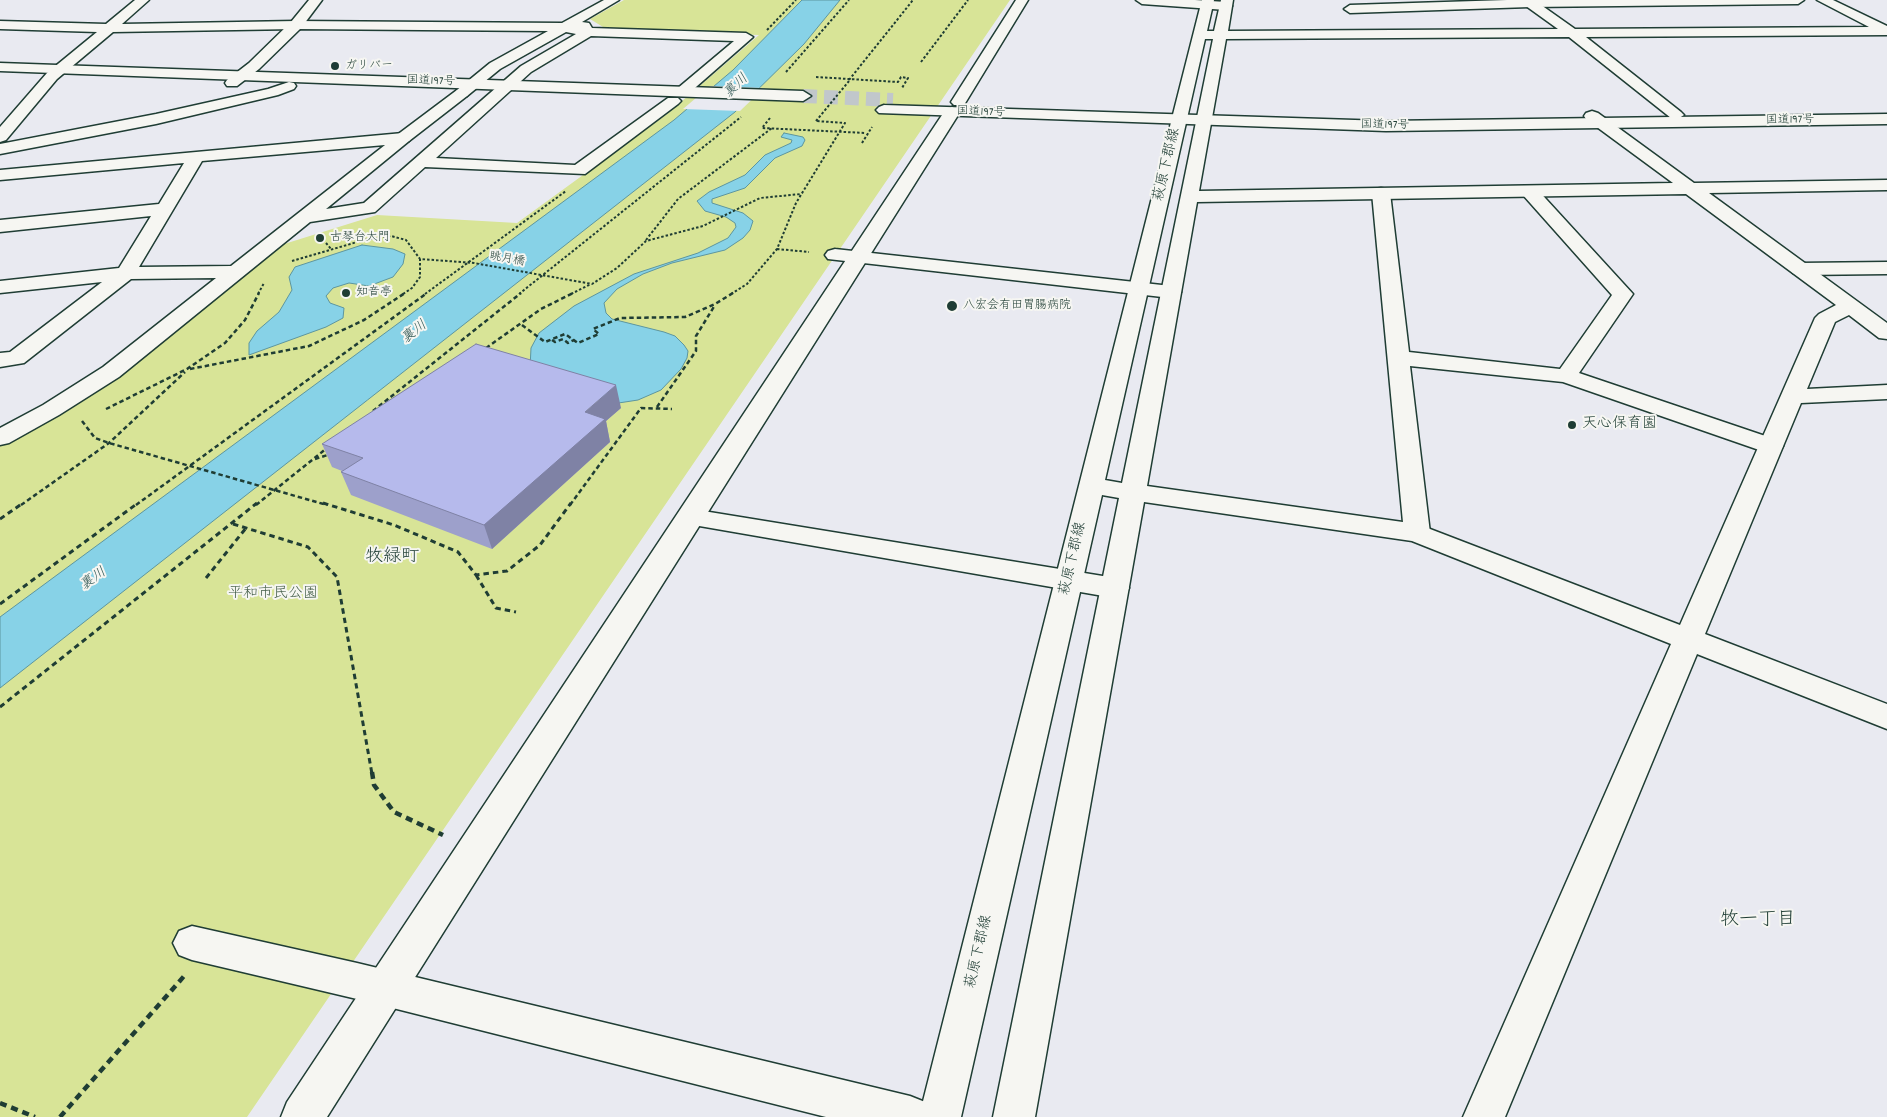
<!DOCTYPE html>
<html>
<head>
<meta charset="utf-8">
<style>
  body { margin:0 }
  canvas { display:block; background:#e9eaf1 }
</style>
</head>
<body>
<canvas width="1887" height="1117"></canvas>
<script>
const g = document.querySelector('canvas').getContext('2d');
g.lineJoin = 'round';
function fill(path, color) { g.fillStyle = color; g.fill(path, 'evenodd'); }
const shape = rows => new Path2D(rows.map(r => 'M' + r).join(''));
function stroke(path, color, width, dash) { g.strokeStyle = color; g.lineWidth = width; g.lineCap = dash ? 'butt' : 'round'; g.setLineDash(dash || []); g.stroke(path); }
function label(font, color, halo, rows, align = 'center') {
  g.font = font + ' Dekko,"Klee One",sans-serif'; g.lineWidth = 4; g.setLineDash([]); g.textBaseline = 'middle'; g.strokeStyle = halo; g.fillStyle = color; for (const [text, x, y, turn = 0] of rows) {
    g.save(); g.translate(x, y); g.rotate((+turn || 0) * Math.PI / 180); g.textAlign = isNaN(turn) ? turn : align; if (halo) g.strokeText(text, 0, 0); g.fillText(text, 0, 0); g.restore();
  }
}
fill(shape([
  [624,0,1010,0,247,1117,0,1117,0,445,281,245,377,215,517,223,667,114,759,35,608,30,590,19]
]), '#d8e497');
const water = shape([
  [802,0,840,0,804,44,735,112,0,688,0,617,674,120,733,70,802,0],
  [784,133,803,137,805,140,802,146,775,158,745,188,712,199,712,203,743,213,753,221,750,230,743,238,725,250,672,263,643,274,617,289,604,303,606,313,612,319,664,332,675,336,684,345,688,351,687,358,681,369,661,390,638,400,612,404,530,368,531,348,539,333,574,306,634,274,698,253,728,238,736,227,735,223,726,217,705,211,697,201,709,192,745,175,765,155,791,143,792,140,781,137,784,133],
  [362,245,393,249,405,254,403,264,393,277,369,286,349,283,333,288,326,296,330,303,344,308,343,318,326,327,249,355,249,343,257,331,279,312,292,290,289,277,295,267,362,245]
]);
fill(water, '#87d2e7');
stroke(water, '#5d969f', 1);
fill(shape([
  [710,86,764,88,740,111,683,109]
]), '#e9eaf1');
stroke(shape([
  [803,96,893,100]
]), '#c1c7cb', 14, [14, 7]);
const street = shape([
  [135,0,149,0,122,24,296,21,562,23,604,0,619,0,582,22,589,23,592,28,746,33,753,37,688,94,683,95,678,94,676,91,678,88,734,41,591,36,531,72,436,158,575,165,668,98,678,98,681,101,678,104,585,174,425,167,375,212,310,222,119,377,59,415,9,443,0,445,0,428,43,405,103,367,216,278,131,279,24,363,0,367,0,353,10,352,102,282,0,293,0,281,119,268,151,216,0,232,0,220,159,204,184,163,0,180,0,170,403,133,409,135,411,138,409,141,326,209,364,203,521,66,576,34,566,32,500,69,467,96,462,97,457,96,455,93,457,90,490,63,548,31,296,29,113,32,57,79,6,140,0,142,0,127,47,73,97,32,0,29,0,21,106,24,135,0],
  [385,145,231,266,139,267,202,161,385,145],
  [1136,0,1195,0,1226,2,1232,6,1226,10,1142,4,1136,0],
  [1507,0,1804,0,1798,4,1530,7,1350,13,1344,9,1350,5,1507,0],
  [289,82,294,83,296,86,294,89,278,95,156,124,0,154,0,144,156,114,268,89,289,82],
  [1529,186,1535,187,1633,294,1579,373,1780,441,1783,446,1780,451,1771,453,1762,451,1563,382,1410,366,1430,533,1426,539,1417,542,1408,539,1404,533,1372,193,1375,189,1381,188,1387,189,1390,193,1409,352,1560,369,1612,295,1523,195,1520,191,1523,187,1529,186],
  [835,249,1171,286,1178,288,1181,292,1178,296,1171,298,828,259,825,255,828,251,835,249],
  [1887,262,1887,274,1800,275,1793,273,1790,269,1793,265,1800,263,1887,262],
  [691,509,1115,578,1125,581,1129,588,1125,595,1115,598,682,523,678,517,682,511,691,509],
  [192,926,357,963,910,1096,925,1102,931,1117,826,1117,357,999,192,960,179,955,173,943,179,931,192,926]
]);
const secondary = shape([
  [309,0,322,0,301,28,259,69,237,86,227,86,225,83,227,80,249,63,291,22,309,0],
  [1016,0,1028,0,964,105,954,105,951,102,1016,0],
  [1202,0,1214,0,1207,31,1214,31,1221,0,1233,0,1228,31,1558,29,1526,6,1524,3,1527,0,1534,0,1575,29,1869,27,1817,0,1833,0,1887,26,1887,35,1586,37,1681,112,1684,115,1676,120,1671,118,1569,37,1226,39,1199,191,1673,183,1586,119,1584,116,1586,113,1592,111,1598,113,1694,183,1887,180,1887,190,1709,193,1887,323,1887,339,1879,338,1849,315,1835,322,1807,389,1887,385,1887,399,1801,403,1705,634,1887,704,1887,729,1697,654,1505,1117,1463,1117,1671,644,1412,541,1144,502,1035,1117,993,1117,1119,498,1102,495,961,1117,919,1117,1202,0],
  [1205,39,1213,39,1122,483,1105,480,1205,39],
  [1686,194,1836,305,1819,314,1815,318,1680,625,1417,524,1147,486,1197,202,1686,194],
  [462,89,467,90,469,93,467,96,409,141,397,141,395,138,397,135,457,90,462,89],
  [952,107,960,112,327,1117,281,1117,287,1102,944,112,952,107]
]);
const highway = shape([
  [0,63,803,91,811,96,803,101,0,71,0,63],
  [884,105,1386,121,1887,114,1887,124,1386,131,879,113,876,110,879,107,884,105]
]);
stroke(street, '#1f3d34', 3);
stroke(secondary, '#1f3d34', 3);
stroke(highway, '#1f3d34', 3);
stroke(shape([
  [767,30,796,0],
  [921,62,968,0],
  [786,72,849,0],
  [816,77,898,82,901,77,908,78,902,88],
  [849,80,913,0],
  [770,118,762,128,866,133],
  [862,143,872,127],
  [646,240,678,199,772,128],
  [326,243,331,249],
  [777,249,809,252],
  [292,261,364,240,391,236,406,240,420,259,474,263,592,284,617,268,646,241,703,226,760,198,801,194],
  [258,294,264,283],
  [403,294,412,288,420,277,420,259],
  [425,294,566,191],
  [519,294,741,117],
  [571,294,591,284],
  [731,294,747,284,777,249,796,203,845,123,816,121]
]), '#1f3d34', 2, [2.5, 2]);
stroke(shape([
  [522,325,545,342,565,334,578,343,599,334,593,329,620,318,685,317,715,304,733,293],
  [552,340,555,342,563,339,568,343,574,340],
  [486,348,541,309,573,293],
  [190,369,309,346,364,320,405,293],
  [657,407,696,351,696,336,715,305],
  [106,409,187,369,225,343,245,320,259,293],
  [373,411,521,293],
  [82,421,95,438,109,443,327,505],
  [315,459,331,454],
  [21,505,109,443,185,372],
  [136,505,427,293],
  [256,505,327,448],
  [570,505,641,408,672,409]
]), '#1f3d34', 2.5, [4.5, 3]);
stroke(shape([
  [323,503,394,525,458,552,476,575,507,571,540,545,571,503],
  [0,519,23,503],
  [233,524,308,547,337,577,372,774],
  [476,575,496,608,516,612],
  [206,578,246,528],
  [0,604,138,503],
  [0,707,257,503]
]), '#1f3d34', 3, [5.5, 4]);
stroke(shape([
  [372,772,374,785,394,812,443,835],
  [0,1103,35,1117],
  [60,1117,185,975]
]), '#1f3d34', 4.5, [7, 5]);
fill(street, '#f6f6f2');
fill(secondary, '#f6f6f2');
fill(highway, '#f6f6f2');
stroke(shape([
  [816,121,849,81]
]), '#1f3d34', 2, [2.5, 2]);
fill(shape([
  [621,408,606,421,610,442,492,549,351,495,341,472,342,471,332,467,322,444]
]), '#9da0cb');
fill(shape([
  [616,385,621,408,606,421,610,442,492,549,484,525,585,412]
]), '#7f82a5');
const building = shape([
  [476,344,616,385,585,412,605,419,484,525,341,472,363,458,322,444,476,344]
]);
fill(building, '#b6baec');
stroke(building, '#7f82a5', 1);
for (const [x, y, r, color] of [
  [335,66,5,"#1f3d34"],
  [320,238,5,"#1f3d34"],
  [346,293,5,"#1f3d34"],
  [952,306,6,"#1f3d34"],
  [1572,425,5,"#1f3d34"]
]) { const dot = new Path2D(); dot.arc(x, y, r, 0, 2 * Math.PI); g.fillStyle = color; g.fill(dot); stroke(dot, '#f6f6f2', 2); }
label('12px', '#1f3d34', '#f6f6f2', [
  ["ガリバー",345,66],
  ["古琴台大門",330,238],
  ["知音亭",356,293],
  ["八宏会有田胃腸病院",963,306]
], 'left');
label('12px', '#1f3d34', '#f6f6f2', [
  ["国道197号",431,82,2],
  ["国道197号",981,113,2],
  ["国道197号",1790,121,-1],
  ["国道197号",1385,126,1],
  ["眺月橋",507,260,10]
]);
label('italic 14px', '#345b58', '#f6f6f2', [
  ["裏川",737,87,-44],
  ["裏川",415,333,-38],
  ["裏川",94,580,-36]
]);
label('15px', '#1f3d34', '#f6f6f2', [
  ["萩原下郡線",1168,165,-77],
  ["萩原下郡線",1074,559,-77],
  ["萩原下郡線",980,952,-77]
]);
label('15px', '#1f3d34', '#f6f6f2', [
  ["天心保育園",1582,425]
], 'left');
label('15px', '#445e48', '#f6f6f2', [
  ["平和市民公園",273,595]
]);
label('18px', '#1f3d34', '#f6f6f2', [
  ["牧緑町",392,559]
]);
label('19px', '#1f3d34', '#f6f6f2', [
  ["牧一丁目",1758,921]
]);
</script>
</body>
</html>
